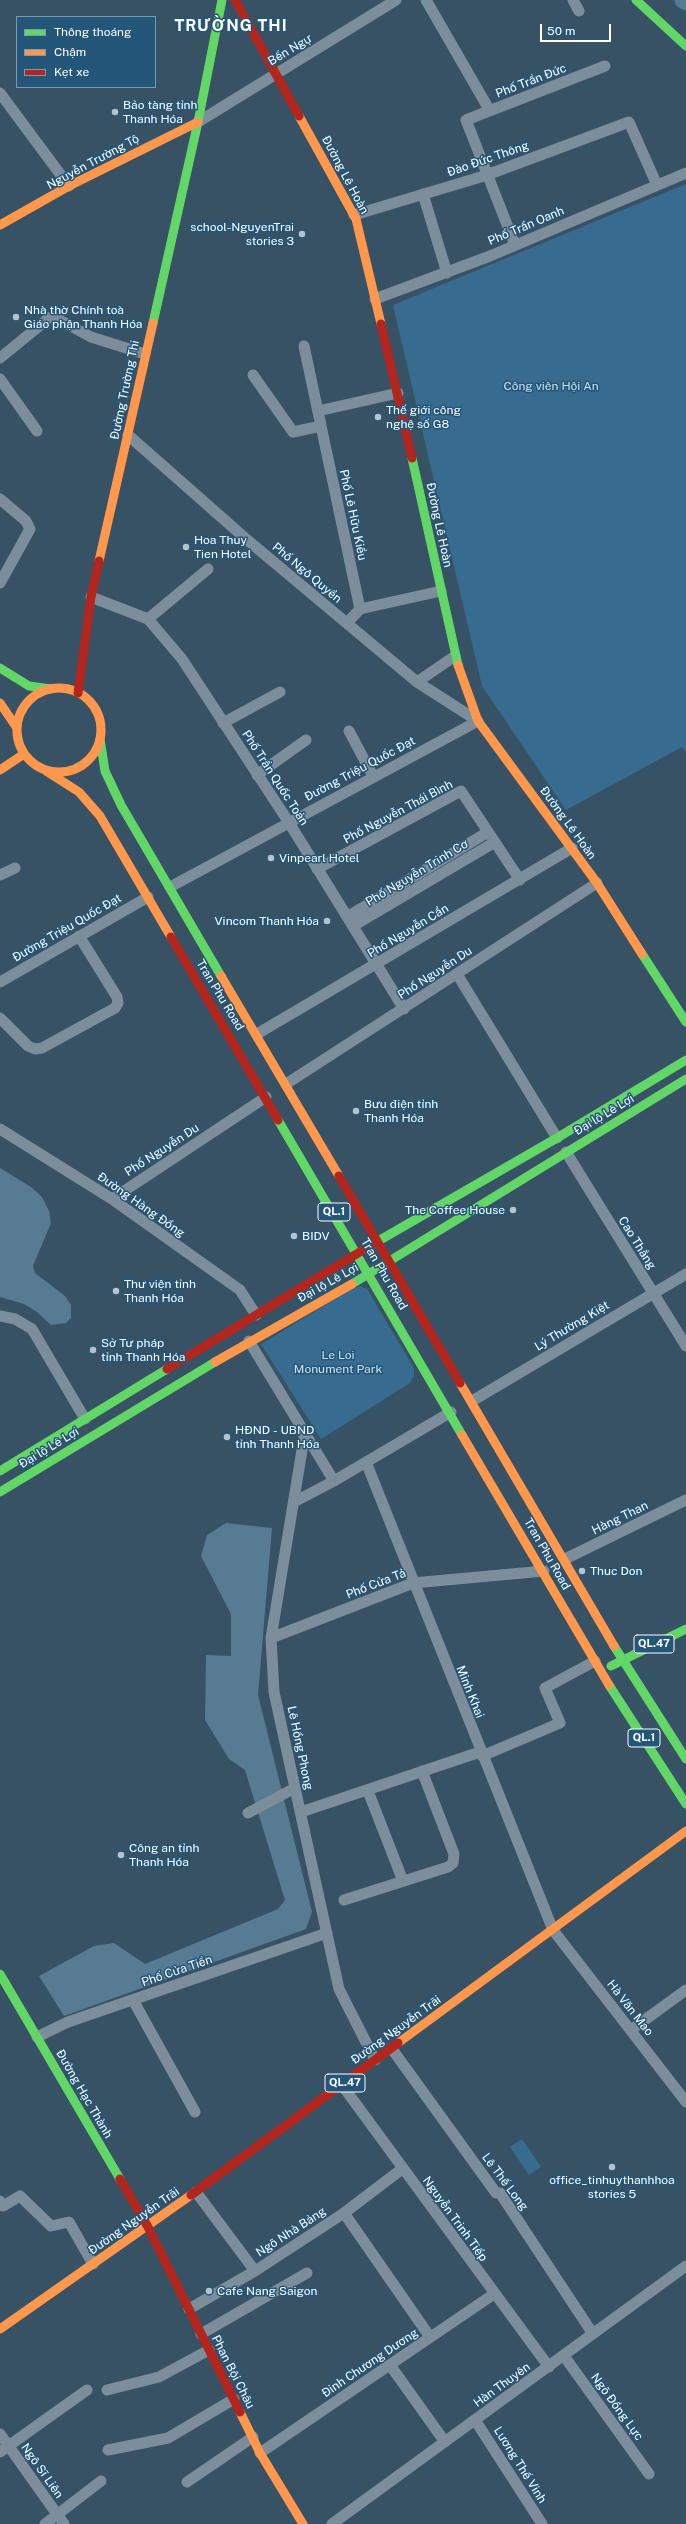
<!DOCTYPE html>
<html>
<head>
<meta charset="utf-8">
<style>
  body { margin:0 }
  #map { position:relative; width:686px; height:2524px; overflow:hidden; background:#385265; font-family:"Public Sans",sans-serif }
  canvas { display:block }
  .legend { position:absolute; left:16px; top:16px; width:140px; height:72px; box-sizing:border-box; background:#245679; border:1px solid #7c9aaf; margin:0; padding:5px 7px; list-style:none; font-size:12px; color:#fff }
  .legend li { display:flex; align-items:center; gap:8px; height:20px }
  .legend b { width:20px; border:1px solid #7c9aaf }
  .scale { position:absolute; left:540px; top:24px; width:71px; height:18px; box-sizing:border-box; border:2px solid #fff; border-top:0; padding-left:5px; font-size:12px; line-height:14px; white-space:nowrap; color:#fff; -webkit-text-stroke:3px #245679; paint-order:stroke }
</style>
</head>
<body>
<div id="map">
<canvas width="686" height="2524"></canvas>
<ul class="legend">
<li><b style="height:5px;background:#63d668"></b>Thông thoáng</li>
<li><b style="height:5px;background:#ff974d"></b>Chậm</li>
<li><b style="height:5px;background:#b3261e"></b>Kẹt xe</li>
</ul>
<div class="scale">50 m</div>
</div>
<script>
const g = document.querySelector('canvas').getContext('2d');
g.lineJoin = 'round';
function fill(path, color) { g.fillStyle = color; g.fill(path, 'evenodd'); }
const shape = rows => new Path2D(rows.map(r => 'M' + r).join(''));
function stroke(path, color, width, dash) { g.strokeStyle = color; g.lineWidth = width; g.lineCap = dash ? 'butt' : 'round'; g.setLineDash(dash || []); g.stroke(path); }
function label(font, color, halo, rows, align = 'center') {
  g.font = font + ' "Public Sans",sans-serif'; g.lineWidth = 3; g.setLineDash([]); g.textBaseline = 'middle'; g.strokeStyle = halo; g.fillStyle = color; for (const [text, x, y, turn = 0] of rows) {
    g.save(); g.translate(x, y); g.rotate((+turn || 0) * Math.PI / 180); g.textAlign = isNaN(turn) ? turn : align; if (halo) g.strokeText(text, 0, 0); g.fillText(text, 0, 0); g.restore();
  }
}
fill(shape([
  [686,184,686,752,682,747,566,810,482,686,393,305],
  [360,1286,367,1289,414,1368,414,1376,410,1383,321,1439,261,1344,352,1289],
  [522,2139,541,2167,529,2175,510,2147]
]), '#376c90');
fill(shape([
  [0,1168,31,1187,42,1197,49,1211,51,1223,33,1266,35,1273,65,1296,71,1305,71,1318,66,1323,51,1325,37,1312,24,1304,0,1297],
  [226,1523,272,1528,258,1695,312,1912,306,1929,64,2016,39,1976,94,1946,114,1943,145,1964,278,1909,285,1900,245,1770,229,1759,205,1720,206,1655,231,1656,231,1614,201,1556,207,1535]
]), '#577b93');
stroke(shape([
  [683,0,686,2]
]), '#577b93', 17);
stroke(shape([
  [426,0,490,111],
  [573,0,579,11],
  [0,93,69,186],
  [198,122,396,0],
  [423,194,447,273],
  [354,215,484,176,629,122,657,185],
  [515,245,466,120,605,66],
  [375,299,490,256,686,173],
  [304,346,360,609],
  [0,358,49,318,54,317,91,337,145,354],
  [253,375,293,432,321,426],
  [0,379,37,431],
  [318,411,398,393],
  [128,435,245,538,417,682,478,721,170,887],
  [0,499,26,521,30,529,0,583],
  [91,597,148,619,182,659,288,821,404,1009],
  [148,619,208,569],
  [347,623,360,609,441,591],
  [417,682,455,656],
  [223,723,280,692],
  [349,731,373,776],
  [257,775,306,740],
  [317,869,461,791,520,880],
  [0,875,15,868],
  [347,917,488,832],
  [353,926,495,842],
  [457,974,557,1138],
  [0,982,148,897],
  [0,1018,28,1046,35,1049,42,1048,115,1008,118,1003,117,997,79,936],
  [257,1034,572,848],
  [286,1084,597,883],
  [0,1129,112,1199,240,1290,256,1315],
  [566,1152,686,1346],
  [112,1199,266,1097],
  [0,1316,15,1319,32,1329,85,1419],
  [249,1341,334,1481],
  [472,1401,686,1274],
  [305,1432,271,1638,274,1692,339,1989,375,2060],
  [366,1462,553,1930,686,2102],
  [294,1502,334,1481,451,1412],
  [565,1559,686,1500],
  [271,1638,413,1583,544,1571],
  [482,1756,560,1723,545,1688,595,1661],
  [368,1791,403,1881],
  [301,1812,480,1752],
  [248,1813,295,1788],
  [344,1900,448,1867,453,1863,454,1854,422,1771],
  [133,2000,195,2112],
  [631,2030,686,1990],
  [37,2037,68,2022,327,1933],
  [392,2049,496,2193,500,2193,593,2334],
  [342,2085,549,2367],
  [196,2192,255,2271],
  [0,2201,3,2206,20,2196,51,2226,69,2222,93,2264],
  [344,2213,430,2337],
  [189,2309,255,2271,344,2213,402,2169],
  [201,2334,307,2273],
  [564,2356,649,2474],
  [390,2365,445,2442],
  [107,2390,159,2377,209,2350],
  [475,2420,542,2524],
  [0,2434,64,2524],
  [108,2450,168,2438,234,2399],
  [0,2452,87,2390],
  [260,2453,494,2294],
  [187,2482,253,2437],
  [45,2524,101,2481],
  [332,2524,686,2266]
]), '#7c8e9c', 11);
stroke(shape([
  [636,0,686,46],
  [153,323,198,122,222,0],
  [412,458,458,665],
  [0,668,29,686,51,689],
  [100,739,105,771,121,805,221,976],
  [642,954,686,1022],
  [278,1120,462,1435],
  [373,1244,557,1138,686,1060],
  [352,1284,686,1079],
  [0,1471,167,1369],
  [0,1492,215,1362],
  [614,1646,686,1759],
  [611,1666,686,1629],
  [609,1685,686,1804],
  [0,1974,120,2179]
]), '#63d668', 9);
stroke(shape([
  [299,116,356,219,381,324],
  [0,225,69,186,198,122],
  [99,561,153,323],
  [458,665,478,721,597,883,642,954],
  '17 730a42 42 0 1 1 84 0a42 42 0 1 1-84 0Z',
  [0,703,17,728],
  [0,770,24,754],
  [46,771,79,792,100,816,171,937],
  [221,976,339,1176],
  [215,1362,352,1284],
  [460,1383,614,1646],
  [462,1435,609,1685],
  [398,2043,686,1831],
  [0,2329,191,2195],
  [240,2412,260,2453,303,2524]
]), '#ff974d', 9);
stroke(shape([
  [235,0,299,116],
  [381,324,412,458],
  [78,693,91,597,99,561],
  [171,937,278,1120],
  [339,1176,460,1383],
  [167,1369,373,1244],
  [120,2179,148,2227,240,2412],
  [191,2195,398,2043]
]), '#b3261e', 9);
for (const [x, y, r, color] of [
  [115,112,4,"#b9c2c9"],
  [302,234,4,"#b9c2c9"],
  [16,317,4,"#b9c2c9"],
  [378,417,4,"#b9c2c9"],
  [186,547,4,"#b9c2c9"],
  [271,858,4,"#b9c2c9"],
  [327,921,4,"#b9c2c9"],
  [356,1111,4,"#b9c2c9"],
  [513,1210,4,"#b9c2c9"],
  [294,1236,4,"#b9c2c9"],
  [116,1291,4,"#b9c2c9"],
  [93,1350,4,"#b9c2c9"],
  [227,1437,4,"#b9c2c9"],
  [582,1571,4,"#b9c2c9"],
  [121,1855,4,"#b9c2c9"],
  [612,2167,4,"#b9c2c9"],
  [209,2291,4,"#b9c2c9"]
]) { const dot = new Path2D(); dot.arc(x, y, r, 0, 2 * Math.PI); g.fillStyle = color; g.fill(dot); stroke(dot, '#245679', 1.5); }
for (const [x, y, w] of [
  [334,1212,32],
  [654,1644,40],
  [644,1738,32],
  [345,2083,40]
]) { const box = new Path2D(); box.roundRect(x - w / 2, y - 9, w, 18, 3); g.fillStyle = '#245679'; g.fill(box); stroke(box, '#fff', 1); }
label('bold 11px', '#fff', null, [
  ["QL.1",334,1212],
  ["QL.47",654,1644],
  ["QL.1",644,1738],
  ["QL.47",345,2083]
]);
label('12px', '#fff', '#245679', [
  ["Bến Ngự",290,50,-31],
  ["Phố Trần Đức",531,81,-21],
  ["Đào Đức Thông",488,159,-19],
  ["Nguyễn Trường Tộ",93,162,-28],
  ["Đường Lê Hoàn",345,175,62],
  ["Phố Trần Oanh",526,226,-23],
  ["Đường Trường Thi",125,390,-78],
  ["Phố Lê Hữu Kiều",353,515,78],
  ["Đường Lê Hoàn",439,525,78],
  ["Phố Ngô Quyền",307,573,40],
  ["Đường Triệu Quốc Đạt",360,769,-28],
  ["Phố Trần Quốc Toản",275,778,57],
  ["Phố Nguyễn Thái Bình",398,812,-28],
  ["Đường Lê Hoàn",568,823,54],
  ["Phố Nguyễn Trinh Cơ",417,873,-31],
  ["Đường Triệu Quốc Đạt",67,928,-30],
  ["Phố Nguyễn Cẩn",408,931,-31],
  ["Phố Nguyễn Du",435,973,-33],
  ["Tran Phu Road",220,995,59],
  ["Đại lộ Lê Lợi",604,1115,-31],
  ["Phố Nguyễn Du",162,1150,-33],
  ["Đường Hàng Đồng",141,1205,35],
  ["Cao Thắng",637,1243,58],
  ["Tran Phu Road",384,1274,60],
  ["Đại lộ Lê Lợi",328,1283,-29],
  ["Lý Thường Kiệt",572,1326,-31],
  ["Đại lộ Lê Lợi",49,1448,-31],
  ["Hàng Than",620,1518,-26],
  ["Tran Phu Road",547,1554,60],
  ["Phố Cửa Tả",376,1584,-21],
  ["Minh Khai",470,1692,68],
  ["Lê Hồng Phong",300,1748,78],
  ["Phố Cửa Tiền",177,1971,-19],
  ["Hà Văn Mao",630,2008,52],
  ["Đường Nguyễn Trãi",396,2030,-36],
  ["Đường Hạc Thành",84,2094,60],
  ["Lê Thế Long",505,2182,53],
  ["Nguyễn Trinh Tiếp",455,2219,54],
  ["Đường Nguyễn Trãi",134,2221,-35],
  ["Ngõ Nhà Bảng",291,2232,-33],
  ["Đinh Chương Dương",370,2363,-34],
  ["Phan Bội Châu",233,2372,63],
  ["Hàn Thuyên",502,2385,-36],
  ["Ngõ Đồng Lực",617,2407,54],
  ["Lương Thế Vinh",520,2465,58],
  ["Ngô Sĩ Liên",42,2471,55]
]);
label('12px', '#fff', '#245679', [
  ["Bảo tàng tỉnh",123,105],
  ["Thanh Hóa",123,119],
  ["school-NguyenTrai",294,227,"right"],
  ["stories 3",294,241,"right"],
  ["Nhà thờ Chính toà",24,310],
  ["Giáo phận Thanh Hóa",24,324],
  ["Thế giới công",386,410],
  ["nghệ số G8",386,424],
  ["Hoa Thuy",194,540],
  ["Tien Hotel",194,554],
  ["Vinpearl Hotel",279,858],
  ["Vincom Thanh Hóa",319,921,"right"],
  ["Bưu điện tỉnh",364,1104],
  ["Thanh Hóa",364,1118],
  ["The Coffee House",505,1210,"right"],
  ["BIDV",302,1236],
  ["Thư viện tỉnh",124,1284],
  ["Thanh Hóa",124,1298],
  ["Sở Tư pháp",101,1343],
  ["tỉnh Thanh Hóa",101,1357],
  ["HĐND - UBND",235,1430],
  ["tỉnh Thanh Hóa",235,1444],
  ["Thuc Don",590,1571],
  ["Công an tỉnh",129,1848],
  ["Thanh Hóa",129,1862],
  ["office_tinhuythanhhoa",612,2180,"center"],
  ["stories 5",612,2194,"center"],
  ["Cafe Nang Saigon",217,2291]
], 'left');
label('12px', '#c9e2f3', '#245679', [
  ["Công viên Hội An",551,386],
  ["Le Loi",338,1355],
  ["Monument Park",338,1369]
]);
g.letterSpacing = '1px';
label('bold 16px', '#fff', '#245679', [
  ["TRƯỜNG THI",231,26]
]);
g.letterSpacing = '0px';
</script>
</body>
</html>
